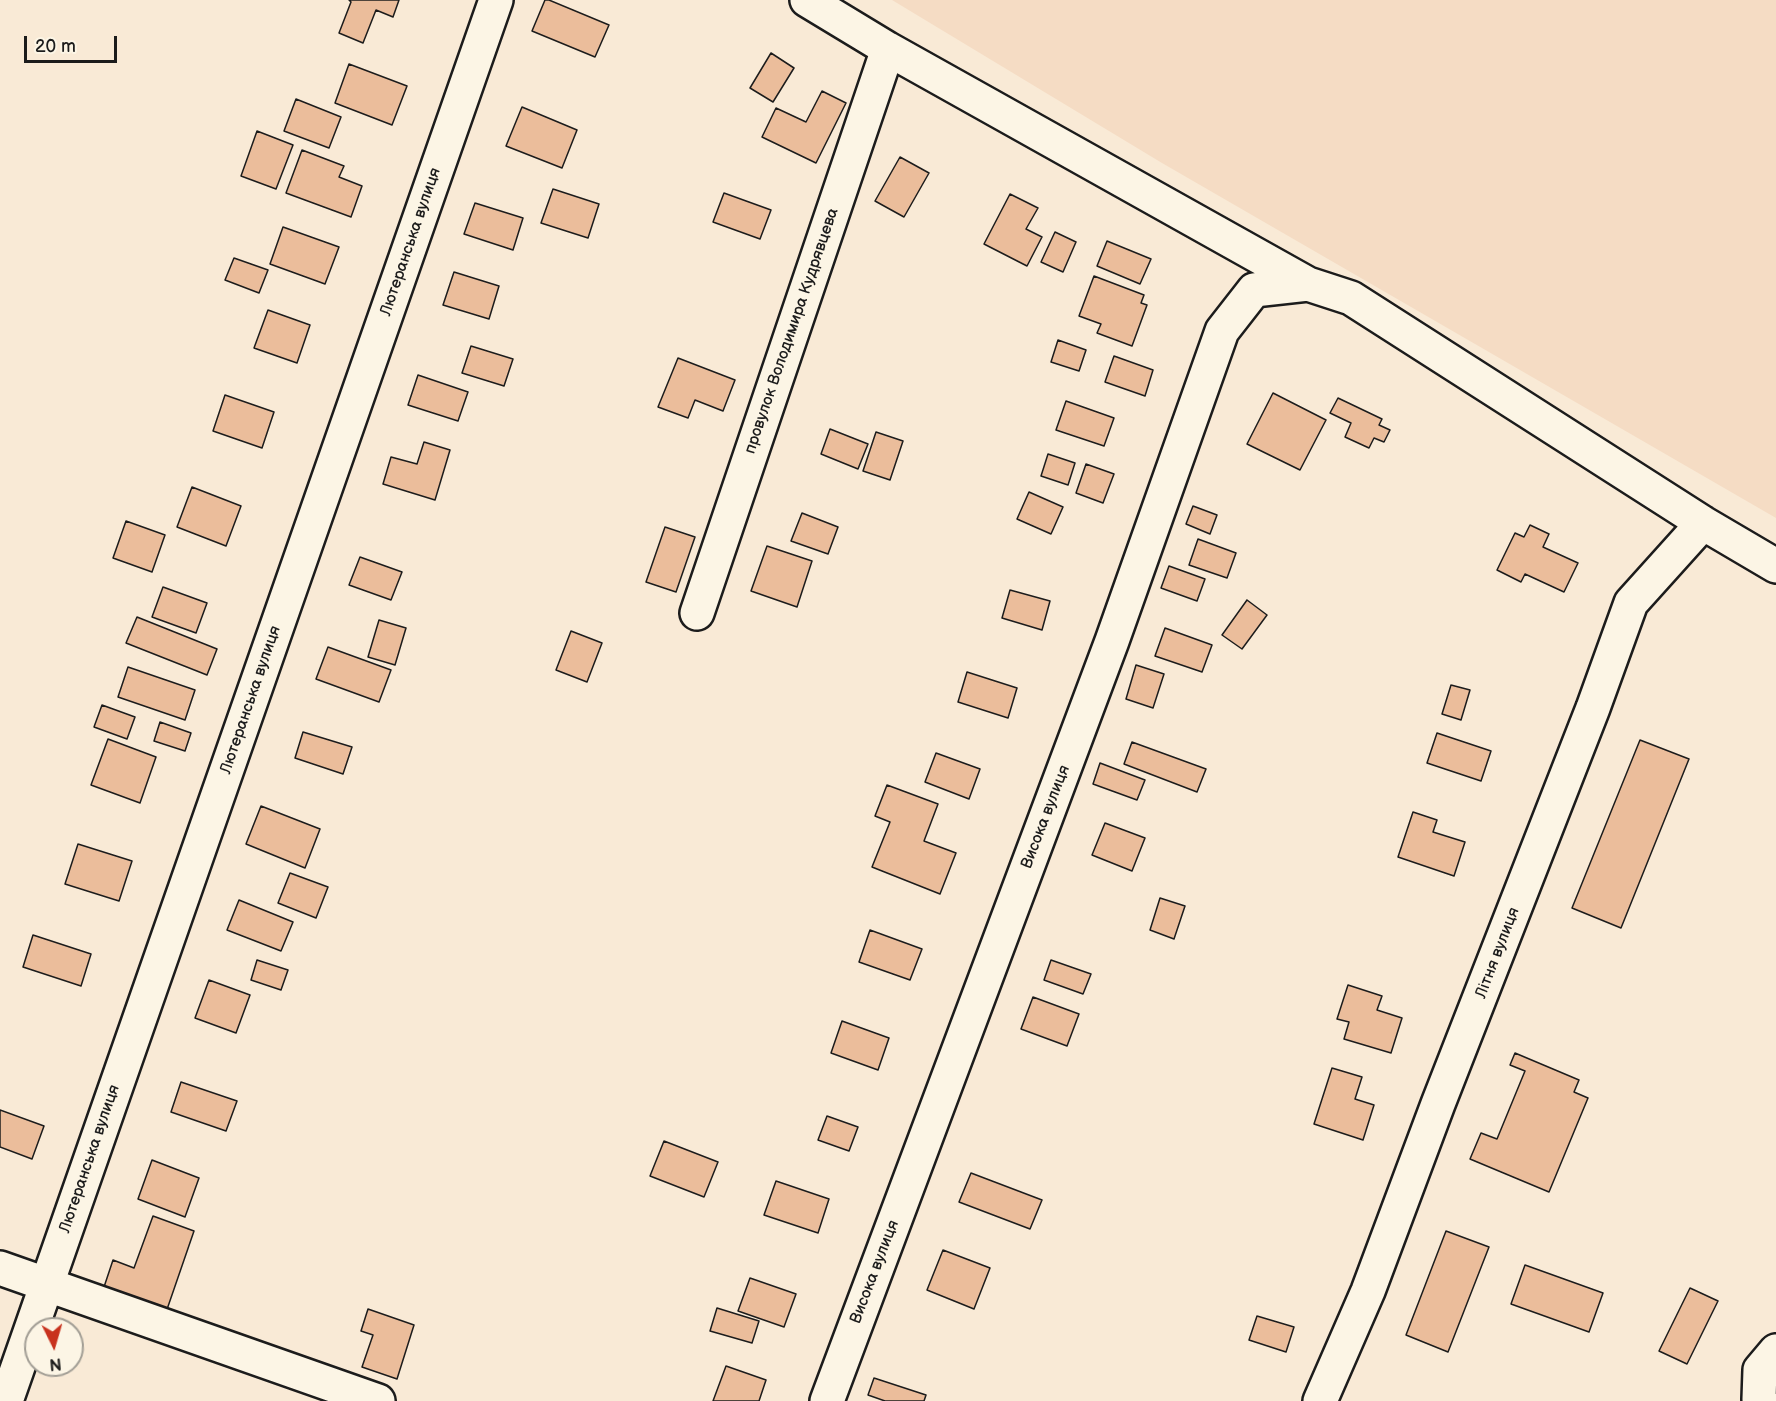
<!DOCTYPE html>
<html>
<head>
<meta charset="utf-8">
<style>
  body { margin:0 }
  #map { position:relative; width:1776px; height:1401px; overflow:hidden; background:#f9ead6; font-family:"Balsamiq Sans",sans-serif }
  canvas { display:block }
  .north { position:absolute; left:24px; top:1317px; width:60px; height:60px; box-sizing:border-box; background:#fcf5e5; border:2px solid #a29e95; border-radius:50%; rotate:175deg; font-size:16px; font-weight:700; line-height:24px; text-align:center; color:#1c1c1c }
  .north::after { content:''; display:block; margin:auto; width:21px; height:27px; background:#c8321e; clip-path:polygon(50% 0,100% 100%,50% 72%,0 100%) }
  .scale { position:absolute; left:24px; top:36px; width:93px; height:27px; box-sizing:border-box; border:3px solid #1c1c1c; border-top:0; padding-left:8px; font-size:18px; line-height:21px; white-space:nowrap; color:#1c1c1c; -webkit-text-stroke:4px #fcf5e5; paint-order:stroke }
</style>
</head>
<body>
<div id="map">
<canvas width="1776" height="1401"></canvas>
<div class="north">N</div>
<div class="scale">20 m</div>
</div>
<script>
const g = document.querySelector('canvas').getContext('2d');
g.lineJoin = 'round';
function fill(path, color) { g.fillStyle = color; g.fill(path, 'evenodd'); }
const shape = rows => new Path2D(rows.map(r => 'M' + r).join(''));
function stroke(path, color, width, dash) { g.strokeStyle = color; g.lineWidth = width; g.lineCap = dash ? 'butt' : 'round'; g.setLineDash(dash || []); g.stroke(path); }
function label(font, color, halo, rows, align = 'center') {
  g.font = font + ' "Balsamiq Sans",sans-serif'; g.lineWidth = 6; g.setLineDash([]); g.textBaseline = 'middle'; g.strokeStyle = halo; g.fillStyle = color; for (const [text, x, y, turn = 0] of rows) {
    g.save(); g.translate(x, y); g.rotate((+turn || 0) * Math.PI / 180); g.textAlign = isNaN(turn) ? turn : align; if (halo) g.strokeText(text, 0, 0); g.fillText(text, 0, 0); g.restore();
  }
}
fill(shape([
  [892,0,1776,0,1776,518,1162,163]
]), '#f5dcc4');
const building = shape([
  [349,0,399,0,393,17,376,10,363,43,339,33,351,2,349,0],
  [545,0,549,0,609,25,595,57,532,31,545,0],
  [771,53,794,68,773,102,750,88,771,53],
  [349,64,407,86,392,125,335,103,349,64],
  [822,91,846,103,816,163,762,137,776,108,806,122,822,91],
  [296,99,341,117,329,148,284,131,296,99],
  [522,107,577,130,562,168,506,146,522,107],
  [257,131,293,145,276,189,241,176,257,131],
  [302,150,344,166,339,177,362,186,351,217,286,193,302,150],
  [900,157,929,173,904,217,875,201,900,157],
  [553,189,599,204,588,238,541,223,553,189],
  [724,193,771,210,760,239,713,222,724,193],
  [1010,194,1038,208,1026,229,1042,237,1027,266,984,244,1010,194],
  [475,203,523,218,513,250,464,234,475,203],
  [283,227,339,247,325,284,270,264,283,227],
  [1055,232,1076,242,1063,272,1041,262,1055,232],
  [1107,241,1151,259,1140,284,1097,266,1107,241],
  [234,258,268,270,259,293,225,280,234,258],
  [454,272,499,286,489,319,443,305,454,272],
  [1094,276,1144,295,1141,303,1147,305,1132,346,1097,333,1101,324,1079,316,1094,276],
  [268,310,310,325,297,363,254,348,268,310],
  [1058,340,1086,350,1079,371,1051,362,1058,340],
  [471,346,513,359,504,386,462,373,471,346],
  [1114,356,1153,370,1145,396,1105,382,1114,356],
  [678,358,735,380,723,411,695,400,688,418,658,407,678,358],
  [418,375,468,392,458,421,408,405,418,375],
  [1273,393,1326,420,1300,470,1247,444,1273,393],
  [225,395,274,412,262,448,213,431,225,395],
  [1338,398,1382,419,1379,425,1390,430,1384,442,1374,438,1369,448,1345,437,1351,423,1330,413,1338,398],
  [1066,401,1114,418,1104,446,1056,430,1066,401],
  [830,429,868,444,858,469,821,454,830,429],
  [876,432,903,441,890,480,863,471,876,432],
  [424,442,450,450,435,500,383,484,391,457,417,464,424,442],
  [1048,454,1075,463,1068,485,1041,476,1048,454],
  [1086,464,1114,474,1103,503,1076,493,1086,464],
  [192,487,241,506,226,546,177,527,192,487],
  [1029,492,1063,507,1051,534,1017,519,1029,492],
  [1193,506,1217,515,1210,534,1186,524,1193,506],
  [802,513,838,527,828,554,791,541,802,513],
  [126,521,165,535,152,572,113,558,126,521],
  [1530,525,1549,534,1543,547,1578,563,1564,592,1525,574,1521,582,1497,570,1515,533,1524,537,1530,525],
  [665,527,695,537,676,592,646,582,665,527],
  [1198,539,1236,553,1227,578,1189,565,1198,539],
  [767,546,812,561,797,607,751,591,767,546],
  [360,557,402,572,391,600,349,585,360,557],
  [1169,566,1205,579,1197,601,1161,588,1169,566],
  [163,587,207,603,196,633,152,617,163,587],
  [1010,590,1050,601,1042,630,1002,618,1010,590],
  [1247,600,1267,615,1242,649,1222,635,1247,600],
  [137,617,217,649,207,675,126,643,137,617],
  [379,620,406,628,395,665,368,657,379,620],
  [1165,628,1212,645,1202,672,1155,656,1165,628],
  [571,631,602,643,587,682,556,670,571,631],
  [328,647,391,670,379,702,316,679,328,647],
  [1136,665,1164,674,1153,708,1126,699,1136,665],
  [128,667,195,690,185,720,118,697,128,667],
  [967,672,1017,688,1008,718,958,702,967,672],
  [1451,685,1470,690,1461,720,1442,714,1451,685],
  [102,705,135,717,127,739,94,727,102,705],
  [160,722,191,733,185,751,154,741,160,722],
  [303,732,352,747,343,774,295,758,303,732],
  [1437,733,1491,751,1481,781,1427,763,1437,733],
  [108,739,156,757,140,803,91,785,108,739],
  [1640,740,1689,759,1621,928,1572,908,1640,740],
  [1132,742,1206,769,1197,792,1124,764,1132,742],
  [936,753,980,769,969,799,925,782,936,753],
  [1100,763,1145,780,1137,800,1093,784,1100,763],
  [887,785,938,804,924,841,956,853,940,894,872,867,890,822,875,816,887,785],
  [261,806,320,829,305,868,246,844,261,806],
  [1413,812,1437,820,1433,832,1465,842,1454,876,1398,857,1413,812],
  [1105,823,1145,838,1132,871,1092,855,1105,823],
  [78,844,132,861,119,901,65,884,78,844],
  [290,873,328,887,316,918,278,903,290,873],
  [1160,898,1185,906,1174,939,1150,930,1160,898],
  [239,900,293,922,281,951,227,930,239,900],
  [870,930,922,949,910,980,859,962,870,930],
  [33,935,91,954,81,986,23,967,33,935],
  [257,960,288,970,281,990,251,980,257,960],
  [1051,960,1091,974,1083,994,1044,980,1051,960],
  [209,980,250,995,236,1033,195,1018,209,980],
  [1348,985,1382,996,1377,1010,1402,1018,1391,1053,1344,1039,1349,1022,1337,1019,1348,985],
  [1033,997,1079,1014,1067,1046,1021,1029,1033,997],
  [842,1021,889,1038,878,1070,831,1053,842,1021],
  [1515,1053,1579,1080,1574,1092,1588,1098,1549,1192,1470,1159,1481,1133,1497,1139,1525,1071,1510,1065,1515,1053],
  [1332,1068,1362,1077,1355,1099,1374,1105,1363,1140,1314,1124,1332,1068],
  [181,1082,237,1101,226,1131,171,1112,181,1082],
  [0,1110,44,1126,32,1159,0,1147,0,1110],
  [827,1116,858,1127,849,1151,818,1140,827,1116],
  [664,1141,718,1162,704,1197,650,1176,664,1141],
  [152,1160,199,1178,185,1217,138,1199,152,1160],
  [971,1173,1042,1200,1030,1229,959,1202,971,1173],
  [776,1181,829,1199,818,1233,764,1215,776,1181],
  [153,1216,194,1231,163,1321,100,1299,113,1260,134,1268,153,1216],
  [1446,1231,1489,1247,1448,1352,1406,1335,1446,1231],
  [943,1250,990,1268,974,1309,927,1290,943,1250],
  [1525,1265,1603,1293,1589,1332,1511,1304,1525,1265],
  [750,1278,796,1294,784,1327,738,1311,750,1278],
  [1690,1288,1718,1301,1687,1364,1659,1351,1690,1288],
  [717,1308,759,1321,752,1343,710,1331,717,1308],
  [368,1309,414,1325,397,1379,362,1367,373,1335,361,1331,368,1309],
  [1257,1316,1294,1327,1286,1352,1249,1340,1257,1316],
  [726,1366,766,1380,759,1401,713,1401,726,1366],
  [874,1378,926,1395,924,1401,885,1401,868,1395,874,1378]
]);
fill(building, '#ebbd9b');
stroke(building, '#1c1c1c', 1.5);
const minor = shape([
  [807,0,888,49,1308,284,1351,298,1703,523,1776,566],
  [697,613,888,49],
  [0,1268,378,1401],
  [6,1401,496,0],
  [827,1401,1112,641,1222,331,1254,290,1308,284],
  [1320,1401,1368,1291,1438,1104,1593,708,1631,603,1703,523],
  [1761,1401,1759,1399,1760,1370,1776,1351]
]);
stroke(minor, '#1c1c1c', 38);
stroke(minor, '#fcf5e5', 33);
label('16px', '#1c1c1c', '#fcf5e5', [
  ["Лютеранська вулиця",411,242,-71],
  ["провулок Володимира Кудрявцева",792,331,-71],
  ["Лютеранська вулиця",251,700,-71],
  ["Висока вулиця",1046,817,-69],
  ["Літня вулиця",1498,953,-69],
  ["Лютеранська вулиця",90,1159,-71],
  ["Висока вулиця",875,1272,-69]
]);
</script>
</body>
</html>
